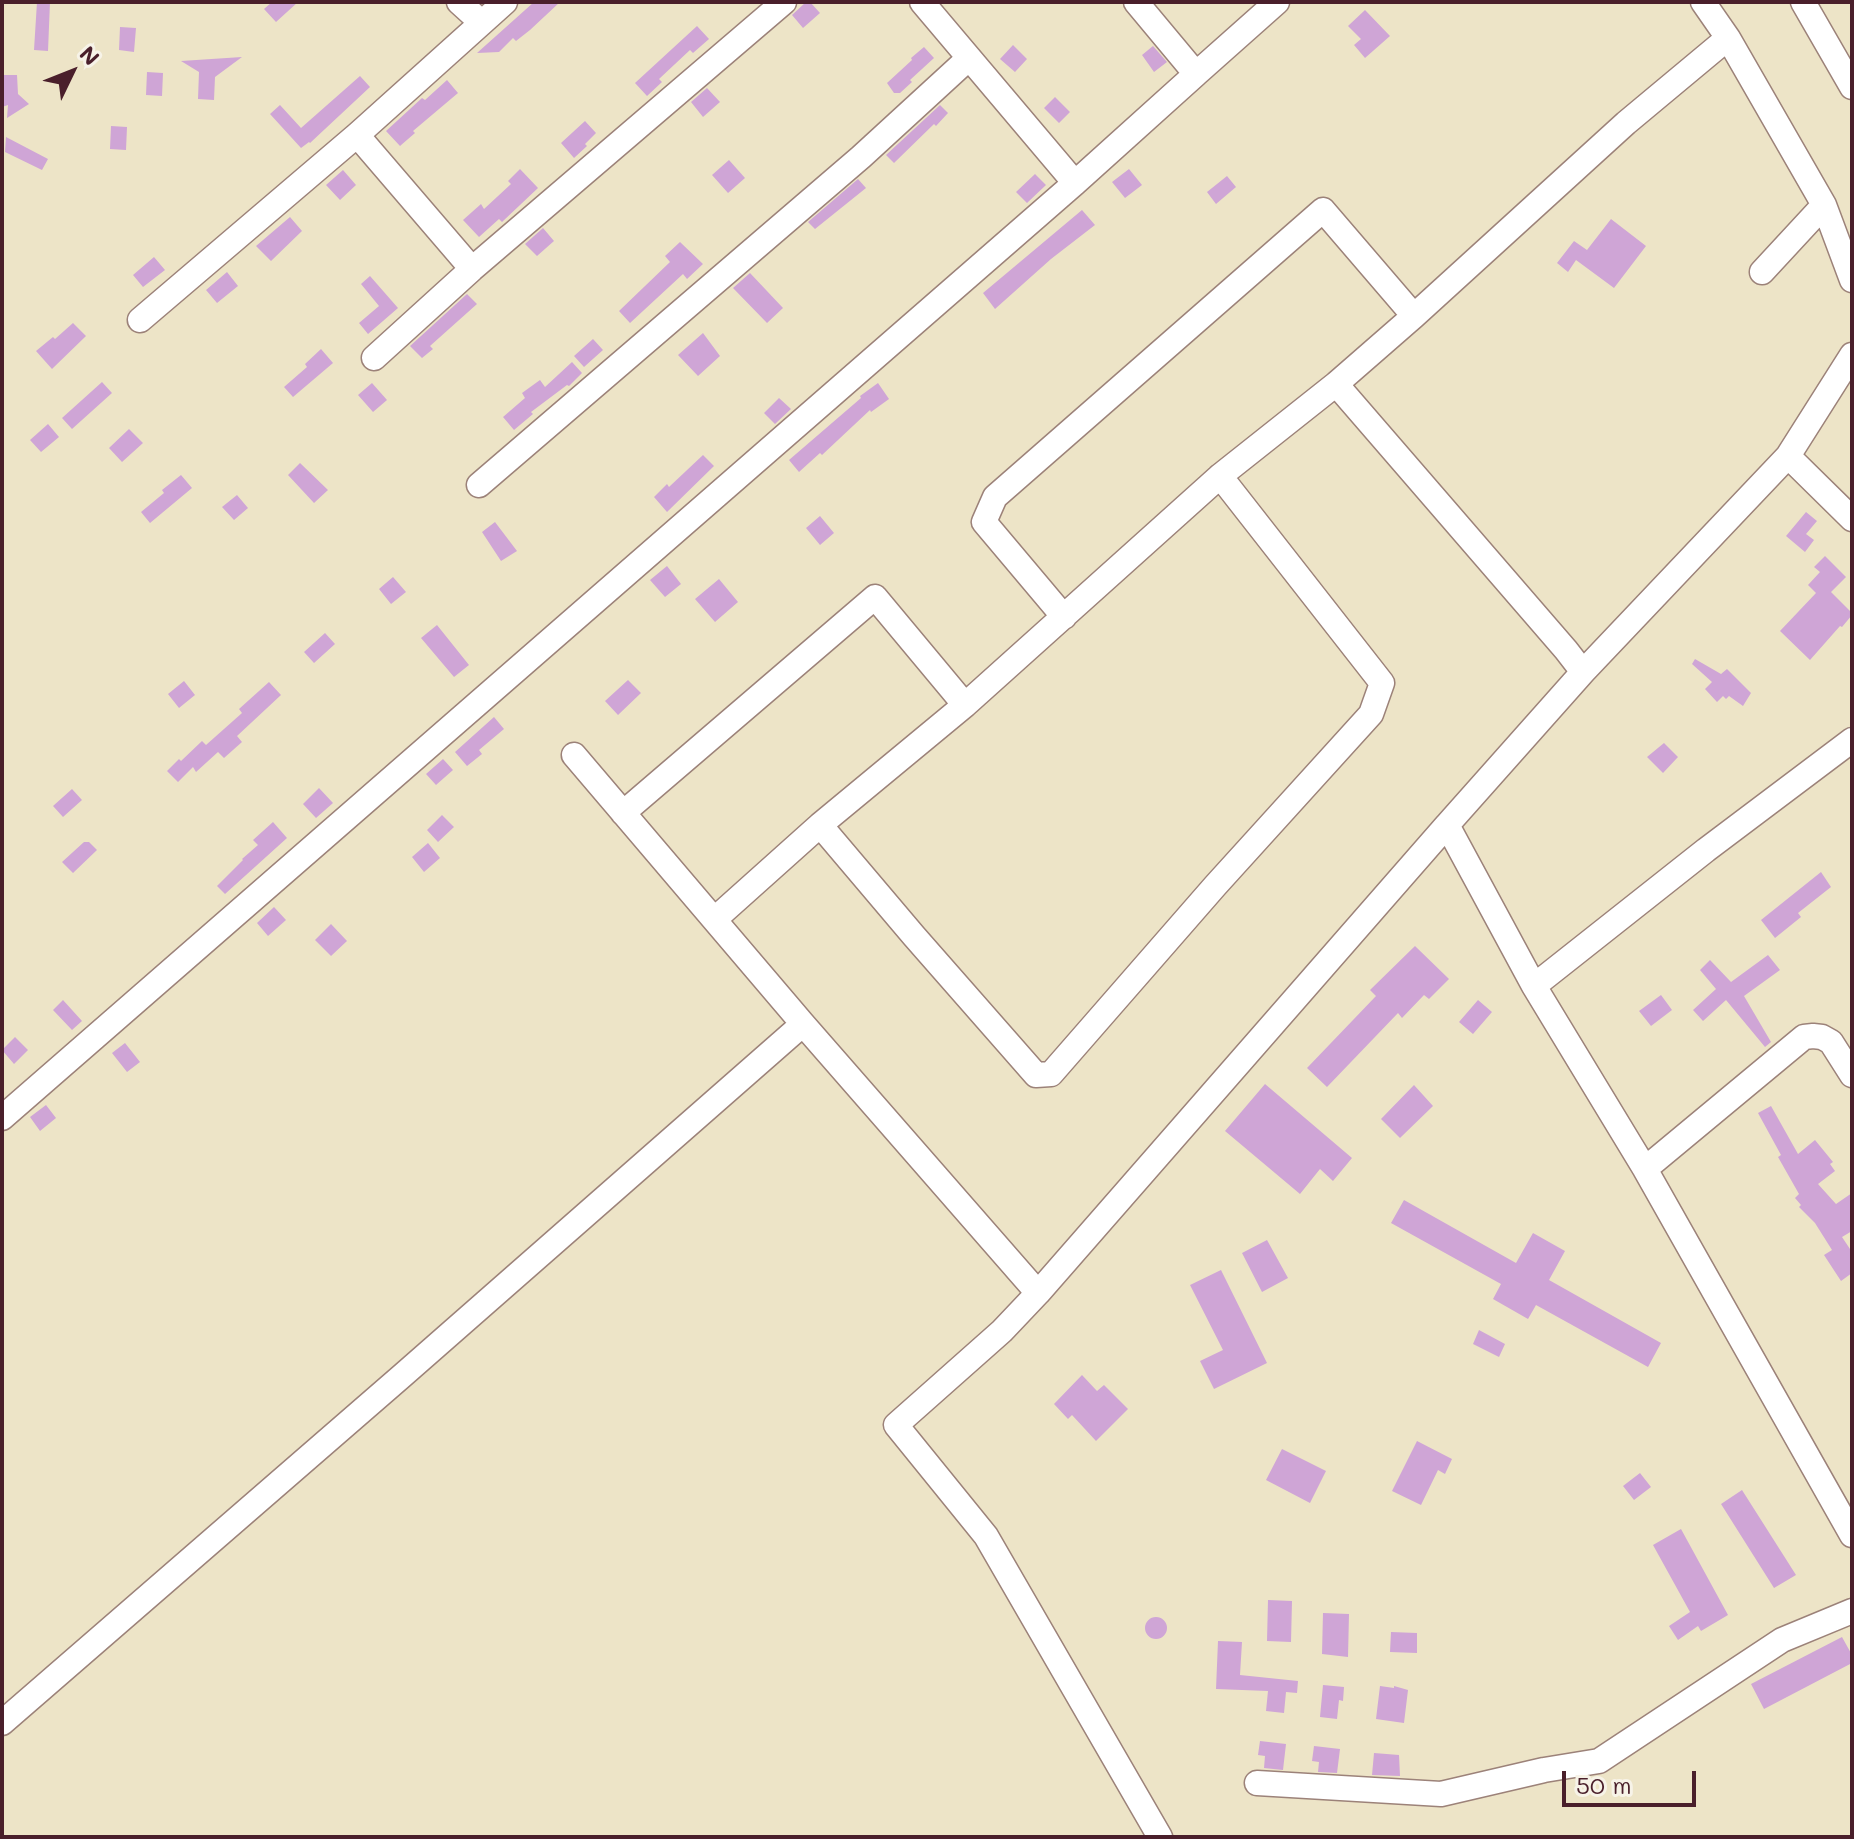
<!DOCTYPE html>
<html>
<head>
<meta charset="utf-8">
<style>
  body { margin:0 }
  #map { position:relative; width:1854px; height:1839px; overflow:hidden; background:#ede4c7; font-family:Mali,sans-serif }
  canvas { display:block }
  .frame { position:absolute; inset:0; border:4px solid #4a1f2b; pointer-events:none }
  .north { position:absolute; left:32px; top:32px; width:80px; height:80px; -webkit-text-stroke:6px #f7f3e8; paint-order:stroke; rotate:47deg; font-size:22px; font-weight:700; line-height:32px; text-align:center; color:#4a1f2b }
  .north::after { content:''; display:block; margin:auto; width:28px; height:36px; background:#4a1f2b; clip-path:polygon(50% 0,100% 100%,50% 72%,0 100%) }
  .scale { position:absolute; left:1562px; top:1771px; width:134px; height:36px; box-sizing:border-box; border:4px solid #4a1f2b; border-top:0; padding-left:10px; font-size:24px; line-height:28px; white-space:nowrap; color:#4a1f2b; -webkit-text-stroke:6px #f7f3e8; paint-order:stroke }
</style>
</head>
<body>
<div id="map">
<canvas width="1854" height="1839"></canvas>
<div class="frame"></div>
<div class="north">N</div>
<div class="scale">50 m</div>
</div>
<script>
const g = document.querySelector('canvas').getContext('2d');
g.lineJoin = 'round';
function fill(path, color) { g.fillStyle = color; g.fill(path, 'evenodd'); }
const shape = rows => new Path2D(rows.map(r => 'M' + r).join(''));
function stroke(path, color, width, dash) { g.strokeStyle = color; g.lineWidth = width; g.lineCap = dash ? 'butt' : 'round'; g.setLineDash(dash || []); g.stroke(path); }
fill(shape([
  [37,2,50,2,48,51,34,50],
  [272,2,298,2,276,22,264,9],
  [534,2,560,2,530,30,516,41,513,38,499,52,477,53],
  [806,2,810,2,820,13,803,28,792,15],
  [1365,10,1390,36,1365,58,1354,45,1361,39,1348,26],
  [697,26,709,39,693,53,690,50,659,79,662,82,647,96,635,83],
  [120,27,136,28,134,52,119,50],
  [1013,45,1027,59,1015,72,1000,59],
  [1153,46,1167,62,1154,72,1142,55],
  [924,47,934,58,910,80,912,82,900,93,894,93,887,83,912,60,911,58],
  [242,57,215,77,214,100,198,99,199,72,181,61],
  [147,72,163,73,162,96,146,95],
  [2,75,17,75,18,94,29,104,7,118,8,105,2,107],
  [360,76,370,87,310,143,309,142,301,148,270,114,280,105,301,128],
  [447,80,458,93,413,131,415,133,400,146,386,131,422,98,425,100],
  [707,88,720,102,703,117,691,102],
  [1055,97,1070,112,1059,123,1044,108],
  [940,105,948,113,936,126,934,124,894,163,886,155],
  [585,121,596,133,585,144,587,146,574,158,561,143],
  [111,126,127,127,126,150,110,149],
  [6,137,48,159,42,170,5,152],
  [729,160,745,178,728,193,712,175],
  [520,169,538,188,502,222,499,219,479,237,463,220,481,204,484,209,511,184,508,181],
  [1129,169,1142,185,1125,198,1112,182],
  [343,170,356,185,340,200,326,185],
  [1035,174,1046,185,1027,203,1016,192],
  [1227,176,1236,187,1216,204,1207,192],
  [858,179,866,188,815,229,808,222],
  [1082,210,1095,225,1051,259,995,309,983,293],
  [290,217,302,231,271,261,256,246],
  [1611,219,1646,246,1614,288,1576,260,1568,272,1557,263,1574,241,1587,250],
  [543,228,554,241,537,256,525,244],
  [680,242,703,264,687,279,683,274,630,323,619,311,670,262,665,256],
  [154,257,165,270,143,287,133,275],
  [227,272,238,286,217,303,206,290],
  [750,273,783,308,767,323,733,288],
  [370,276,398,308,368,334,359,323,379,306,361,284],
  [467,294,477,304,430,346,433,349,422,358,410,346],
  [73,323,86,336,52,369,36,351,53,337,55,339],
  [703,333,720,356,698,376,678,355],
  [593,339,603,350,584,367,574,356],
  [321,349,333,363,293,397,284,387,307,367,305,364],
  [572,362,582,373,569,386,567,385,531,412,533,414,514,430,503,417,525,398,522,393,540,380,545,387],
  [102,382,112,393,72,429,62,418],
  [372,383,387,400,373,412,358,395],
  [878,383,889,399,871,412,870,410,822,455,820,453,799,472,789,460,861,398,860,396],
  [779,398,791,409,775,424,764,413],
  [48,424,59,437,41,452,30,440],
  [129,429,143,443,122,462,109,448],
  [703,455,714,466,667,512,654,497,667,484,669,487],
  [300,463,328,490,314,503,288,475],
  [181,475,192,488,150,523,141,512,164,493,162,490],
  [237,495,248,508,234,520,222,507],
  [1806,512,1817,521,1806,534,1814,540,1805,552,1786,536],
  [820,516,834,533,820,545,806,528],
  [495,522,517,551,501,561,482,532],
  [1825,556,1846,577,1831,592,1852,613,1852,615,1842,627,1840,626,1810,660,1780,631,1816,593,1808,585,1820,572,1814,567],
  [667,566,681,584,665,597,650,580],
  [393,577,406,592,391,604,379,589],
  [719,579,738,602,715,622,695,599],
  [437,625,469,665,454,677,421,638],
  [325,633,335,644,314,663,304,652],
  [1695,659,1721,674,1727,669,1751,693,1743,706,1729,696,1726,699,1723,696,1717,702,1705,689,1712,682,1692,664],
  [628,680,641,693,618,715,605,701],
  [184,681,195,695,179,708,168,694],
  [269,682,281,695,237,736,242,742,224,758,218,752,196,772,193,767,178,782,167,771,179,759,181,761,202,741,206,745,242,713,239,709],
  [494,717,504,729,479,750,482,754,467,766,455,752],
  [1664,743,1678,757,1663,773,1647,757],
  [443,759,453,770,436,785,426,774],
  [319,788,333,803,316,818,303,804],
  [72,789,82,800,63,817,53,806],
  [442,815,454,827,438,842,427,830],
  [273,822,287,838,225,894,217,886,243,860,242,859,258,845,253,840],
  [84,842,89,842,97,850,73,873,62,862],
  [428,843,440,858,424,872,412,857],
  [1821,872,1831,887,1798,913,1801,917,1775,938,1761,920],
  [274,907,286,920,268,936,257,923],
  [331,924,347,941,331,956,315,940],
  [1415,946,1449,979,1429,999,1424,995,1402,1018,1398,1013,1327,1087,1307,1068,1376,996,1370,990],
  [1768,955,1780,970,1744,996,1771,1042,1765,1047,1726,1000,1703,1021,1693,1010,1716,989,1700,970,1710,960,1731,982],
  [1661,995,1672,1010,1651,1026,1639,1011],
  [63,1000,82,1021,72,1030,53,1010],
  [1478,1000,1492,1012,1473,1034,1459,1022],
  [15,1037,28,1050,14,1064,2,1050],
  [125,1043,140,1062,127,1072,112,1053],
  [1265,1084,1352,1158,1333,1181,1320,1169,1300,1194,1225,1131],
  [1414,1085,1433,1106,1400,1138,1381,1119],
  [46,1105,56,1118,40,1131,30,1117],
  [1771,1106,1798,1154,1815,1140,1833,1162,1830,1164,1835,1171,1818,1184,1836,1204,1852,1193,1852,1231,1842,1237,1852,1252,1852,1273,1841,1281,1824,1255,1832,1250,1815,1223,1799,1207,1801,1205,1795,1198,1799,1194,1778,1157,1781,1155,1758,1113],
  [1404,1200,1516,1263,1533,1233,1565,1251,1549,1280,1661,1343,1648,1367,1536,1305,1528,1319,1493,1299,1501,1284,1391,1223],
  [1267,1240,1288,1278,1262,1292,1242,1253],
  [1221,1270,1267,1363,1214,1389,1200,1361,1223,1350,1190,1285],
  [1479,1330,1505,1344,1499,1357,1473,1344],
  [1082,1375,1097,1391,1104,1385,1128,1409,1096,1441,1072,1415,1068,1419,1054,1404],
  [1417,1441,1452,1459,1445,1474,1438,1470,1421,1505,1392,1491],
  [1282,1449,1326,1471,1310,1503,1266,1480],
  [1640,1473,1651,1487,1634,1500,1623,1486],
  [1742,1490,1796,1575,1774,1588,1721,1504],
  [1681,1529,1728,1615,1701,1631,1698,1626,1678,1640,1669,1626,1690,1612,1653,1545],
  [1268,1600,1292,1601,1291,1642,1267,1641],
  [1323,1613,1349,1614,1348,1657,1322,1654],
  '1145 1628a11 11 0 1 1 22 0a11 11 0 1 1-22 0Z',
  [1391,1632,1417,1633,1417,1653,1390,1652],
  [1842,1637,1852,1655,1852,1663,1764,1709,1751,1684],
  [1218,1641,1242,1642,1240,1675,1298,1681,1297,1693,1286,1692,1284,1713,1266,1711,1268,1691,1216,1689],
  [1323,1685,1344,1687,1343,1701,1339,1700,1337,1719,1320,1717],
  [1380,1686,1394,1688,1394,1686,1408,1690,1404,1723,1376,1719],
  [1260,1741,1286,1744,1283,1770,1264,1768,1265,1756,1258,1755],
  [1314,1746,1340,1749,1337,1773,1318,1772,1319,1762,1312,1761],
  [1374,1753,1399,1755,1400,1776,1372,1775]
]), '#cfa5d6');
const minor = shape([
  [459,2,481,22],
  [922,2,1075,183],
  [1703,2,1728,38,1824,205,1852,280],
  [1803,2,1852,87],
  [1196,74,1277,2],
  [357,135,472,269],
  [1762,272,1824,205],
  [140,320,357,135,505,2],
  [1852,355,1788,456,1583,672,1447,825,1534,986,1645,1169,1852,1535],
  [374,358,472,269,784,2],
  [1336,384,1566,650,1583,672],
  [1788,456,1852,519],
  [479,485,861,157,969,58],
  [1064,617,984,522,995,497,1323,210,1414,316],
  [574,755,803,1024,1038,1293],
  [623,813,875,597,965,705],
  [820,825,914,936,1036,1075,1051,1074,1215,886,1371,714,1382,683,1220,476],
  [715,919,820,825,965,705,1220,476,1336,384,1414,316,1626,123,1728,38],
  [1534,986,1706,850,1852,740],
  [2,1118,1075,183,1196,74,1136,2],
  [1645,1169,1804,1037,1813,1036,1822,1037,1831,1042,1852,1075],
  [2,1723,403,1375,803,1024],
  [1257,1783,1441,1794,1544,1770,1599,1761,1782,1640,1852,1611],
  [1160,1837,986,1536,896,1425,1002,1331,1038,1293,1447,825]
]);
stroke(minor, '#9c8279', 27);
stroke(minor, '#fff', 24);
</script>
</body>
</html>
